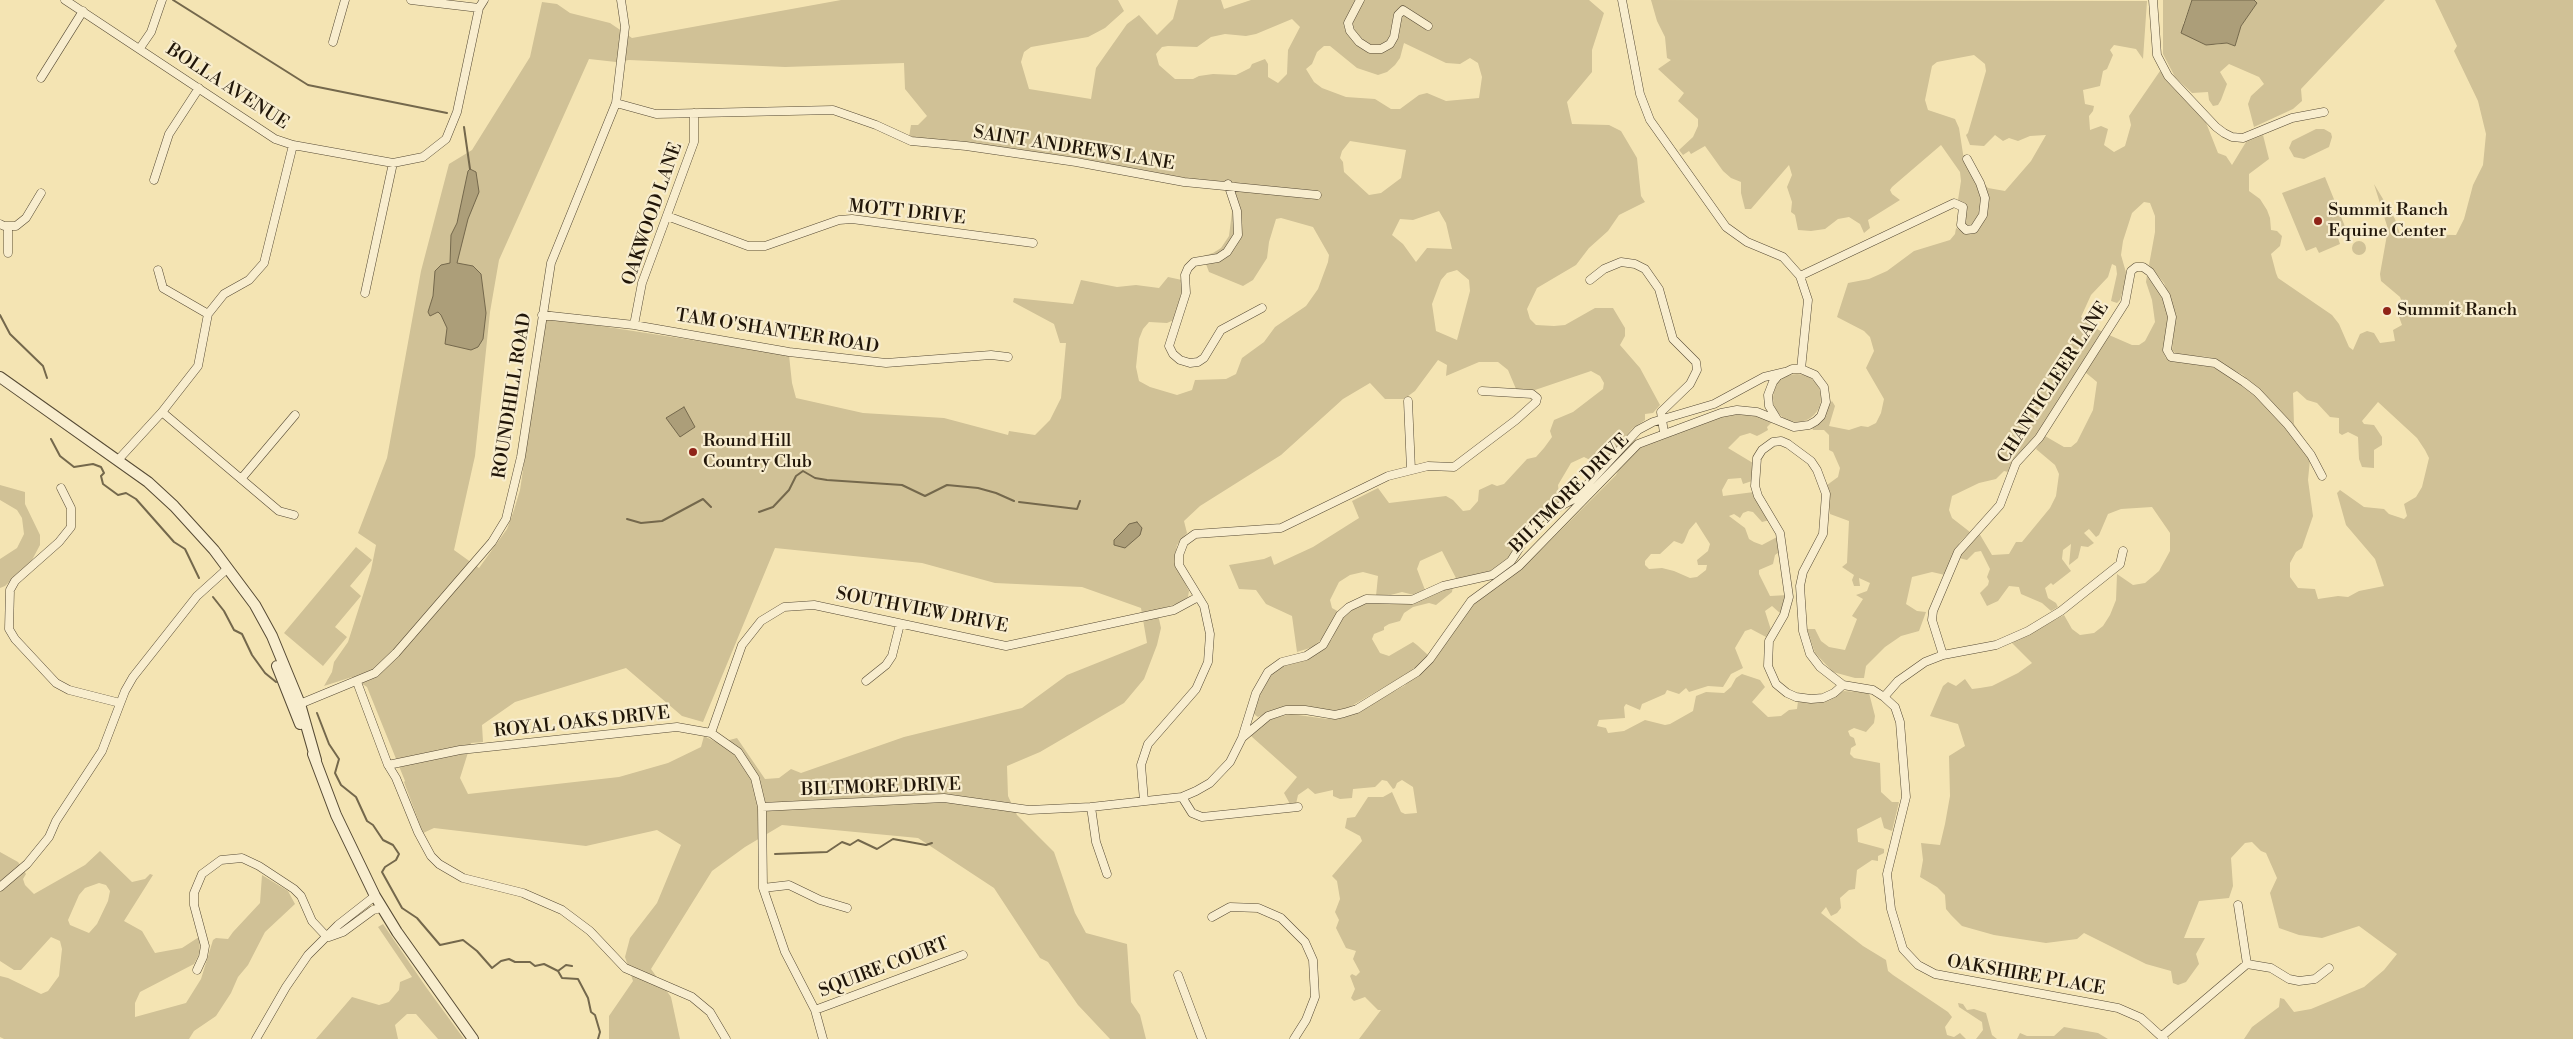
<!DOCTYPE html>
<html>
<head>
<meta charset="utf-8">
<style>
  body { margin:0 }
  canvas { display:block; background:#f4e4b3 }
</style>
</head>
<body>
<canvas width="2573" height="1039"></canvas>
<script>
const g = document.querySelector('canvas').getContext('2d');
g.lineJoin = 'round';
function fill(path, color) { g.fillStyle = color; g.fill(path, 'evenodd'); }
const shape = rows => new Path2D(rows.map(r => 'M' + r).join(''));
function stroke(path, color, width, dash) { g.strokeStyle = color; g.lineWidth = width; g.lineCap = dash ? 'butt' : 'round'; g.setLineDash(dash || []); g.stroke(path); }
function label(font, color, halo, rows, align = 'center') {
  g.font = font + ' "Libre Bodoni",serif'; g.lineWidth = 4.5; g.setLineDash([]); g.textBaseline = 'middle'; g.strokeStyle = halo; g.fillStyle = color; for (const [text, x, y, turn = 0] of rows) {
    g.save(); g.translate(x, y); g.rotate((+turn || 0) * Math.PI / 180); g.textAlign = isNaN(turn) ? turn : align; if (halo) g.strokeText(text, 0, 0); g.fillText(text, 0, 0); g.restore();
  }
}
fill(shape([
  [841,0,1118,0,1124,11,1105,28,1088,37,1031,47,1024,52,1021,62,1029,89,1091,99,1096,68,1127,24,1139,15,1157,35,1173,19,1178,0,1221,0,1224,9,1251,0,1589,0,1604,13,1592,50,1592,72,1567,102,1572,124,1609,125,1621,131,1637,158,1641,196,1645,202,1619,215,1608,231,1589,248,1576,265,1537,288,1527,309,1530,319,1536,325,1554,326,1565,325,1595,308,1613,308,1625,328,1625,336,1620,345,1640,368,1660,405,1653,413,1645,414,1645,420,1632,429,1598,469,1590,460,1584,457,1571,463,1558,485,1560,504,1548,508,1535,516,1511,556,1492,573,1457,580,1442,551,1420,561,1417,569,1425,590,1414,595,1402,592,1383,597,1376,596,1378,576,1363,572,1350,575,1339,582,1330,600,1332,608,1339,612,1327,634,1313,647,1297,652,1292,616,1266,604,1256,590,1239,589,1229,565,1264,559,1271,556,1274,565,1313,547,1359,518,1352,501,1378,488,1389,503,1446,496,1453,500,1463,511,1470,510,1478,501,1479,490,1492,484,1497,486,1504,484,1527,459,1536,457,1544,448,1552,437,1550,431,1554,420,1573,412,1603,389,1604,383,1600,376,1591,371,1535,390,1516,389,1508,370,1498,362,1479,362,1446,376,1447,365,1438,360,1415,391,1404,399,1385,399,1370,383,1343,399,1281,455,1200,506,1184,521,1187,533,1177,545,1174,562,1189,591,1188,597,1179,603,1157,610,1161,628,1157,645,1144,679,1124,703,1040,752,1007,766,1008,796,1017,815,1054,852,1075,913,1086,933,1127,944,1131,1002,1140,1015,1146,1039,1110,1039,1078,1005,1048,962,1040,958,994,888,918,838,782,825,745,847,712,871,651,969,671,997,680,1039,609,1039,609,1016,633,981,625,957,630,938,657,903,681,845,657,830,586,846,434,828,423,833,404,782,405,781,367,687,352,677,324,686,332,672,334,662,348,642,371,570,376,545,358,533,387,458,421,271,449,164,472,150,530,57,542,2,557,4,570,13,610,23,632,38],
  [1292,19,1300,27,1288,50,1287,74,1278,83,1268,77,1268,64,1265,59,1252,64,1250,68,1236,75,1213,74,1199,76,1193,79,1175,79,1159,65,1156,54,1162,47,1168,46,1197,47,1211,37,1225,34,1246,36,1256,34],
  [1404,43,1446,63,1460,64,1470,58,1478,63,1482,77,1479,98,1446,101,1427,93,1419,95,1400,109,1391,109,1375,99,1346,97,1322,88,1314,82,1306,69,1312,64,1317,52,1324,46,1330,46,1357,68,1378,75,1387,72,1395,65,1400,58],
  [589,59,616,62,629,60,785,67,904,63,905,89,927,116,918,125,911,125,909,137,1102,163,1184,178,1227,182,1232,212,1229,236,1221,248,1213,253,1203,256,1209,272,1243,286,1253,280,1267,258,1269,242,1276,219,1281,218,1313,227,1329,255,1328,262,1318,289,1306,306,1275,327,1264,342,1242,358,1236,374,1226,379,1195,380,1192,390,1177,395,1150,387,1139,381,1136,367,1139,339,1143,329,1149,322,1167,323,1174,320,1182,291,1182,280,1168,277,1159,288,1136,285,1117,287,1081,280,1073,304,1014,298,1013,302,1054,324,1060,343,1066,343,1061,398,1050,420,1035,435,1009,431,1008,435,944,418,863,413,796,398,792,383,789,355,549,318,545,322,520,490,514,510,507,529,479,568,454,550,475,456,490,312,499,260],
  [1350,141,1406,150,1401,178,1381,193,1369,195,1344,172,1343,162,1340,158,1342,151],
  [1439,211,1446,223,1452,249,1427,248,1416,262,1403,244,1392,235,1400,219,1413,220],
  [1457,270,1469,280,1470,291,1457,340,1436,331,1432,304,1441,280,1447,273],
  [775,548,922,563,995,583,1082,587,1141,608,1147,643,1067,675,1022,708,904,737,801,773,791,769,779,778,765,779,737,738,718,743,704,736,701,747,668,763,619,777,468,794,460,778,471,743,483,742,482,725,515,702,626,668,682,716,703,722],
  [1651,0,2147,1,2143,59,2136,49,2114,45,2110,50,2113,55,2107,69,2103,71,2100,86,2083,90,2085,104,2094,106,2093,111,2089,116,2090,130,2101,126,2108,129,2104,145,2114,152,2125,146,2131,125,2129,116,2160,71,2205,120,2218,153,2226,156,2232,165,2246,142,2263,135,2269,159,2249,174,2249,191,2260,199,2267,210,2270,218,2271,230,2277,231,2282,236,2280,246,2271,254,2276,273,2278,278,2332,315,2339,324,2349,347,2353,350,2360,334,2367,331,2374,333,2380,343,2395,341,2393,330,2402,325,2398,314,2405,310,2400,297,2381,281,2380,274,2388,229,2374,184,2395,219,2400,234,2456,235,2464,219,2473,185,2483,165,2486,134,2478,101,2454,51,2457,46,2435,0,2573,0,2573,1039,2244,1039,2252,1027,2279,1007,2280,998,2284,999,2294,1012,2311,1009,2364,987,2384,970,2397,954,2359,926,2322,938,2299,935,2279,928,2270,893,2277,878,2266,853,2261,851,2252,842,2245,843,2231,858,2233,886,2229,898,2199,901,2184,938,2205,938,2196,954,2199,964,2186,982,2178,985,2173,983,2171,971,2146,964,2084,933,2077,939,2046,943,1994,935,1962,926,1951,915,1946,909,1945,895,1937,887,1920,877,1923,860,1921,843,1940,845,1945,824,1950,796,1949,756,1965,746,1958,724,1930,716,1943,686,1948,682,1956,686,1965,679,1972,689,1980,688,1992,686,2018,673,2032,663,2012,643,2064,615,2072,629,2080,635,2094,633,2103,626,2110,615,2116,600,2117,574,2133,585,2145,583,2159,571,2170,551,2170,533,2152,507,2121,509,2108,514,2099,535,2096,537,2089,529,2084,533,2094,543,2088,547,2081,546,2078,558,2073,562,2069,565,2071,544,2063,550,2062,559,2071,571,2053,585,2051,583,2045,588,2048,598,2056,603,2058,607,2051,611,2042,603,2021,594,2019,587,2009,586,1998,601,1987,606,1980,593,1988,585,1989,581,1987,577,1990,569,1981,551,1975,552,1967,560,1959,558,1962,552,1979,533,1992,555,2009,554,2016,542,2022,542,2050,508,2056,496,2059,474,2055,465,2036,449,2045,436,2064,447,2071,447,2077,442,2093,410,2097,382,2085,372,2109,335,2132,345,2139,345,2145,341,2155,322,2152,300,2146,282,2147,275,2159,290,2167,309,2169,327,2163,352,2166,358,2207,365,2251,383,2243,375,2209,357,2177,355,2172,350,2176,315,2164,283,2149,265,2155,232,2155,216,2150,203,2144,202,2132,213,2123,241,2121,255,2127,276,2120,300,2117,303,2111,301,2117,274,2116,266,2112,264,2108,277,2091,295,2081,317,2093,327,2103,332,2036,439,2015,459,2008,472,2004,471,1996,479,1979,483,1952,496,1949,510,1952,518,1970,532,1960,542,1945,575,1932,572,1912,577,1906,604,1917,611,1926,612,1919,631,1901,636,1885,647,1866,666,1864,678,1855,678,1833,672,1815,653,1807,629,1815,629,1821,641,1829,647,1845,650,1857,619,1852,616,1863,599,1856,595,1867,591,1870,583,1859,578,1860,586,1854,586,1852,580,1854,575,1842,567,1847,563,1849,521,1830,514,1827,485,1838,477,1840,468,1833,452,1829,450,1829,435,1824,430,1813,430,1812,427,1832,401,1835,406,1829,426,1849,430,1861,426,1868,427,1876,423,1881,413,1884,399,1866,368,1874,351,1870,337,1864,331,1837,317,1848,283,1869,279,1887,271,1914,251,1950,240,1955,234,1956,228,1967,234,1974,233,1983,222,1988,210,1982,181,1988,188,2005,191,2031,161,2046,135,2030,136,2018,141,2009,138,2003,141,1995,135,1984,146,1970,145,1966,135,1968,133,1986,71,1985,64,1974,55,1937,62,1932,66,1925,100,1928,110,1955,119,1959,128,1964,160,1978,184,1982,198,1981,213,1976,224,1969,228,1965,225,1966,205,1958,200,1961,181,1960,172,1941,145,1892,187,1890,190,1892,194,1900,200,1868,220,1870,228,1864,233,1860,224,1849,217,1838,219,1825,229,1811,231,1798,230,1795,215,1791,212,1792,202,1787,187,1792,175,1789,165,1751,209,1745,209,1741,193,1741,182,1731,178,1723,171,1705,146,1691,154,1689,151,1683,155,1679,150,1693,137,1698,126,1698,119,1678,101,1684,93,1658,69,1671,60,1667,58,1665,37,1657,21],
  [2297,391,2307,400,2317,403,2330,417,2339,418,2339,433,2342,435,2348,432,2358,437,2359,459,2362,467,2374,468,2374,450,2382,445,2382,437,2374,425,2364,424,2362,421,2378,402,2417,438,2425,450,2429,458,2422,487,2416,497,2404,504,2407,516,2404,519,2389,514,2384,509,2364,507,2340,490,2337,493,2346,525,2375,559,2384,586,2359,591,2348,597,2338,596,2318,599,2315,589,2298,588,2290,577,2290,563,2296,552,2302,548,2313,516,2308,480,2311,449,2294,424,2293,393],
  [2163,0,2192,0,2183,24,2215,45,2227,43,2235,46,2241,26,2257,3,2254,0,2385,0,2301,89,2302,101,2293,109,2254,127,2248,104,2251,96,2264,84,2259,77,2229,64,2220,72,2227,84,2221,100,2218,105,2213,106,2209,100,2208,92,2192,93,2175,77,2163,54],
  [2316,129,2324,129,2331,133,2332,137,2329,147,2304,159,2294,157,2289,148,2292,141],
  [2325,177,2348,234,2338,238,2340,244,2319,253,2316,247,2306,251,2282,193],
  '2352 248a7 7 0 1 1 14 0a7 7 0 1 1-14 0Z',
  '1773 398a24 24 0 1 1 48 0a24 24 0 1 1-48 0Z',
  [1748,413,1772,422,1767,427,1768,430,1761,434,1757,436,1750,433,1740,436,1728,448,1753,463,1752,481,1743,484,1741,478,1728,479,1722,490,1723,496,1754,492,1770,520,1762,522,1753,512,1748,511,1743,513,1740,518,1734,514,1729,516,1745,528,1749,539,1754,542,1762,545,1777,537,1782,550,1775,555,1773,564,1759,570,1759,574,1770,596,1788,595,1781,614,1772,606,1765,611,1771,630,1766,637,1751,629,1745,631,1735,648,1743,668,1731,674,1723,687,1708,686,1689,692,1686,688,1679,694,1667,690,1665,694,1642,704,1640,710,1626,704,1624,707,1625,718,1599,720,1597,726,1606,728,1608,733,1624,731,1645,720,1665,725,1670,724,1693,711,1696,696,1706,692,1724,693,1731,687,1736,678,1742,674,1760,680,1765,687,1752,702,1768,717,1781,716,1789,710,1797,709,1798,701,1816,702,1844,691,1869,693,1875,716,1874,723,1866,732,1854,728,1848,731,1850,736,1854,738,1856,745,1851,748,1850,754,1854,758,1880,763,1881,792,1892,802,1899,802,1892,831,1884,828,1881,817,1857,829,1858,842,1884,849,1884,853,1878,856,1878,861,1872,860,1857,870,1855,889,1849,890,1840,898,1841,908,1837,913,1831,916,1826,907,1821,913,1863,946,1886,960,1888,971,1893,975,1948,1012,1952,1017,1945,1027,1947,1035,1954,1037,1960,1033,1966,1039,1359,1039,1381,1010,1378,1010,1365,997,1354,1001,1351,998,1355,989,1350,976,1352,974,1356,976,1360,972,1353,959,1356,951,1346,948,1336,928,1339,920,1335,912,1340,899,1337,881,1332,876,1362,841,1360,836,1345,828,1347,818,1355,817,1368,797,1383,797,1392,792,1401,812,1405,814,1417,813,1413,787,1402,780,1397,783,1395,788,1393,789,1387,781,1382,780,1375,787,1353,789,1352,798,1340,799,1333,796,1333,790,1315,794,1308,788,1298,795,1296,804,1291,806,1284,793,1297,777,1251,736,1271,719,1291,714,1327,719,1352,715,1404,686,1433,660,1475,602,1527,564,1616,475,1620,467,1640,447,1722,415],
  [1696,522,1710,544,1708,551,1697,560,1698,565,1707,565,1706,570,1697,577,1690,578,1674,571,1662,568,1649,569,1645,565,1645,561,1651,554,1660,554,1674,541,1682,544,1684,542,1689,530],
  [0,485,25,492,25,504,40,535,40,545,32,560,5,586,0,588,0,559,17,548,24,534,22,518,17,510,0,500],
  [356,547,372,560,350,586,361,596,335,627,347,637,323,666,284,633],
  [1453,585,1452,592,1436,605,1429,603,1413,607,1404,613,1400,621,1389,624,1384,627,1384,630,1374,634,1372,639,1380,653,1389,656,1413,642,1417,645,1428,655,1413,670,1343,711,1268,713,1258,717,1255,715,1253,712,1258,696,1267,677,1278,667,1308,658,1322,650,1332,639,1339,622,1347,611,1363,602,1412,603],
  [100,851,132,882,145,879,150,874,153,875,124,921,142,931,155,953,182,948,199,937,200,952,194,964,140,992,135,1003,135,1017,186,1003,201,979,213,940,216,938,228,939,233,932,260,903,262,875,288,891,295,904,265,932,248,965,238,977,231,993,216,1016,194,1031,189,1039,4,1039,0,1037,0,976,8,978,41,994,48,991,59,976,62,949,60,941,51,937,21,970,14,970,0,961,0,852,18,862,26,874,23,879,25,885,34,894,85,865],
  [99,883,106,885,110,891,108,901,97,924,89,933,70,925,68,920,79,895,85,888],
  [383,924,426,987,464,1039,438,1039,416,1014,407,1014,395,1025,398,1039,316,1039,352,997,379,1005,389,1002,399,990,400,982,412,977,378,927],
  [1958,1003,1963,1004,1967,1010,1974,1009,1986,1013,1992,1035,1997,1039,1976,1039,1983,1030,1982,1022,1959,1007],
  [2064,1027,2098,1033,2108,1039,2017,1039,2020,1033,2027,1036,2054,1036]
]), '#d0c196');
const water = shape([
  [2192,0,2254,0,2257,3,2241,26,2235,46,2227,43,2206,45,2181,33,2192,0],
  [470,169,476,172,479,192,468,219,457,263,473,266,481,274,486,313,483,339,478,347,471,350,445,344,447,328,441,315,438,312,430,316,428,312,433,296,435,271,441,265,450,263,451,235,457,223,468,171,470,169],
  [684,407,695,427,680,437,666,418,684,407],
  [1137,522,1142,528,1140,535,1125,548,1114,545,1114,540,1123,531,1129,524,1137,522]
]);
fill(water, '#ac9e79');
stroke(water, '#74684c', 1);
stroke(shape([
  [173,0,308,85,447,113],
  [464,127,470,169],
  [0,315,10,334,43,366,47,378],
  [51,439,60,456,74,467,93,464,101,467,104,473,101,476,103,484,118,495,126,493,136,499,174,542,185,549,199,578],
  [1019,502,1077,509,1080,501],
  [759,512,773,507,789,490,796,476,803,471,815,478,827,480,902,485,925,496,947,485,978,488,996,493,1014,501],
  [627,519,641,523,662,521,703,499,711,507],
  [213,597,224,611,234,630,242,634,252,655,265,673,276,682],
  [317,713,329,744,339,759,335,773,341,785,356,797,367,821,373,825,383,840,393,845,399,854,396,860,385,867,382,872,402,908,417,918,440,945,463,940,477,951,492,968,501,961,509,959,515,962,530,962,535,966,544,964,558,971,562,978,578,979,588,998,591,1012,595,1015,600,1032,598,1039],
  [775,854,827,852,842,842,850,845,858,840,877,849,893,839,926,845,932,843],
  [558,971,566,965,572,966]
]), '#74684c', 2);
const minor = shape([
  [65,0,275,139,293,145,393,163,423,157,446,139,457,112,479,8,484,0],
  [411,0,479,8],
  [1360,0,1348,23,1350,31,1359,42,1370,49,1381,49,1390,44,1394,37,1398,15,1403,10,1428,26],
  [1622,0,1640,94,1650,120,1726,227,1747,242,1783,257,1800,276,1808,300,1801,369],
  [2153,0,2157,55,2168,76,2216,127,2224,133,2232,137,2243,138,2292,118,2324,112],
  [333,42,345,0],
  [140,48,151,32,162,0],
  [41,78,83,11],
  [616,103,656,114,833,110,876,125,911,141,966,146,1076,162,1184,182,1317,195],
  [154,180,169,134,199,88],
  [1228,184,1237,211,1238,235,1227,252,1218,258,1194,262,1188,268,1185,275,1186,293,1169,346,1173,354,1180,360,1190,363,1198,362,1204,358,1221,330,1262,308],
  [667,216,748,246,765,246,839,220,852,219,1033,243],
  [0,224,4,226,16,226,26,218,41,193],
  [8,253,8,226],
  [158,270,163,288,208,314],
  [1800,276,1954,203,1963,207,1961,225,1966,230,1974,229,1983,215,1985,198,1980,183,1967,159],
  [1590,280,1604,269,1621,262,1635,264,1645,269,1659,289,1673,339,1696,362,1697,370,1690,384,1661,412,1664,433],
  [365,293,393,163],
  [542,315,634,325,789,352,886,363,991,355,1008,357],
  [634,325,642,283,694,142,694,113],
  [1408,401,1411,470],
  [162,412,279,511,294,515],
  [118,460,162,412,198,366,208,314,224,294,249,280,264,263,293,145],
  [241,479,295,415],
  [61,488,71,508,71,527,59,542,15,581,10,590,9,629,15,639,56,683,69,690,120,703],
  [1943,655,1932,620,1933,611,1958,552,2000,505,2016,463,2039,438,2125,303,2131,271,2136,267,2143,267,2150,272,2166,296,2172,317,2167,350,2171,357,2215,363,2244,382,2257,392,2288,425,2311,455,2322,476],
  [866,681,886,665,892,656,900,624],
  [357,682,388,765,396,778,418,832,431,856,439,864,463,878,523,893,562,910,590,931,625,968,692,997,710,1012,726,1039],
  [1843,685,1834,693,1823,698,1811,699,1796,697,1787,693,1776,684,1768,666,1769,641,1784,615,1789,597,1780,533,1758,496,1755,486,1757,458,1762,450,1773,442,1781,441,1788,444,1811,461,1817,470,1826,494,1823,534,1803,572,1800,586,1803,631,1810,654,1820,667,1843,685,1873,690,1884,697,1895,707,1900,722,1906,797,1887,874,1891,909,1903,949,1918,965,1935,974,2118,1008,2141,1018,2164,1039],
  [1884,697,1898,681,1925,662,1943,655,1996,645,2028,631,2061,611,2120,564,2123,551],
  [295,706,375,673,396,653,492,542,506,519,521,457,551,263,616,103,625,27,621,0],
  [711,733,742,645,761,621,784,607,814,605,1006,646,1174,610,1198,597],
  [1243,737,1268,716,1286,710,1305,710,1335,715,1344,713,1357,709,1417,672,1430,659,1471,601,1519,566,1638,444,1721,413,1737,410,1757,412,1794,427,1809,425,1816,421,1821,416,1826,402,1824,387,1815,375,1801,369,1792,369,1778,376,1773,382,1768,395,1769,406,1777,419],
  [388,765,460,750,677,727,711,733,738,752,755,778,762,807,763,888,785,952,815,1010,823,1039],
  [1182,797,1192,813,1202,817,1298,807],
  [1144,801,1141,765,1148,744,1196,689,1208,662,1210,634,1204,606,1179,565,1179,555,1184,542,1195,534,1281,528,1388,476,1428,466,1454,467,1516,420,1536,402,1537,398,1532,394,1482,391],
  [762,807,944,798,1029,810,1091,807,1182,797,1196,791,1210,783,1230,762,1242,738,1256,693,1268,672,1282,662,1306,656,1323,645,1340,615,1349,607,1366,599,1412,600,1443,586,1492,575,1511,561,1536,522,1547,513,1574,499,1638,430,1653,422,1714,404,1764,377,1785,372],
  [1091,807,1096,842,1107,874],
  [0,887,27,864,49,837,56,821,102,751,125,691,133,677,197,596,228,568],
  [763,888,789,885,820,900,847,908],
  [2238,905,2247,964],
  [1212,917,1230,907,1258,908,1281,918,1305,942,1313,960,1315,997,1306,1020,1294,1039],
  [329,937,343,932,373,910,381,908],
  [197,970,203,957,205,946,194,905,194,893,202,874,221,860,242,858,259,866,294,889,301,896,312,921,327,937],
  [1178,975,1202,1039],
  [815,1010,963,955],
  [2162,1036,2247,964,2271,968,2289,979,2299,981,2315,979,2329,968],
  [256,1039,286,987,308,955,338,925,375,896]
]);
const tertiary = shape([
  [0,377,148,482,174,506,214,550,255,605,272,636,300,704,316,760],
  [277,666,300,724],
  [313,754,336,815,375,896,397,932,473,1039]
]);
stroke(minor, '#564a34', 9);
stroke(tertiary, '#564a34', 12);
stroke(minor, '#f8edce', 8);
stroke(tertiary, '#f8edce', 10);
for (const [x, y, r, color] of [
  [2318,221,5,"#8f2418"],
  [2387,311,5,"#8f2418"],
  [693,452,5,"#8f2418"]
]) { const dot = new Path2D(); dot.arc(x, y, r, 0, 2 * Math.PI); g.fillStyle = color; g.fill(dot); stroke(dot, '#f8edce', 2); }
label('18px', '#211609', '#f8edce', [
  ["BOLLA AVENUE",227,87,33],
  ["SAINT ANDREWS LANE",1074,149,9],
  ["MOTT DRIVE",907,213,6],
  ["OAKWOOD LANE",653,214,-71],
  ["TAM O'SHANTER ROAD",777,332,9],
  ["CHANTICLEER LANE",2054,383,-57],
  ["ROUNDHILL ROAD",513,396,-81],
  ["BILTMORE DRIVE",1570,494,-45],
  ["SOUTHVIEW DRIVE",922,611,11],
  ["ROYAL OAKS DRIVE",582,723,-6],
  ["BILTMORE DRIVE",881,788,-2],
  ["SQUIRE COURT",884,968,-21],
  ["OAKSHIRE PLACE",2026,976,10]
]);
label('18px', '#211609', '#f8edce', [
  ["Summit Ranch",2328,211],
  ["Equine Center",2328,232],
  ["Summit Ranch",2397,311],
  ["Round Hill",703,442],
  ["Country Club",703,463]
], 'left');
</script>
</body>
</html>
